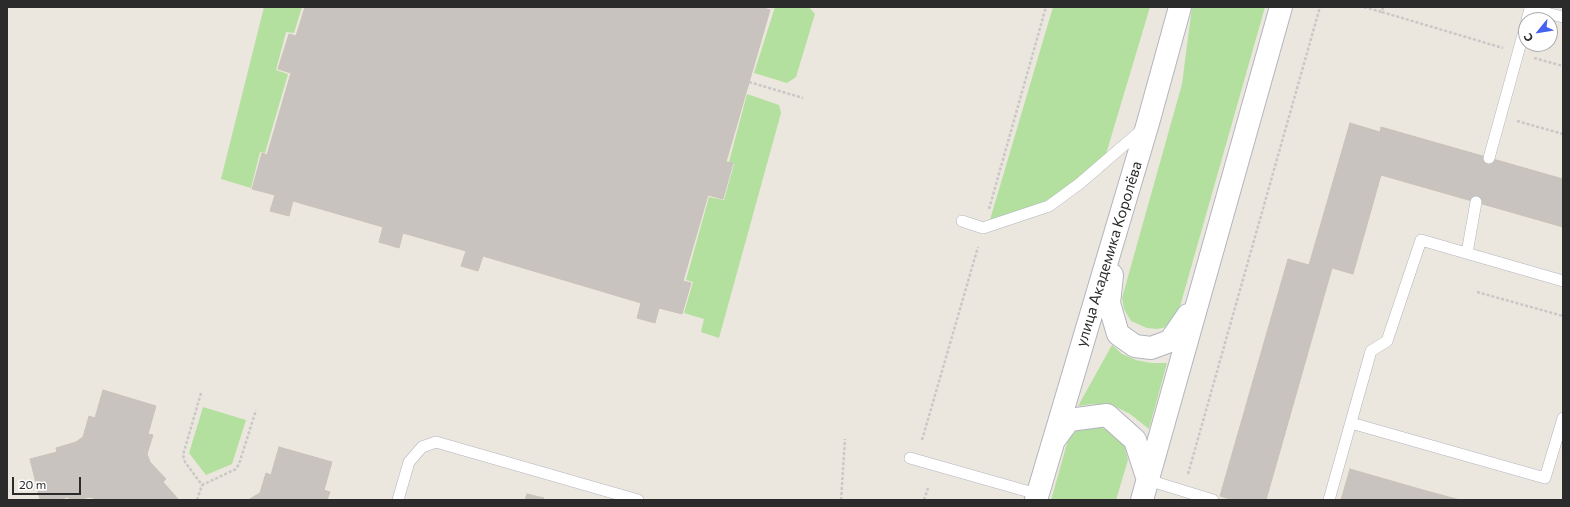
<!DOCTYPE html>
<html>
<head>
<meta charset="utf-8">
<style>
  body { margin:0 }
  #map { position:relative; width:1570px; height:507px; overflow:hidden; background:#ece7de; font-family:Commissioner,sans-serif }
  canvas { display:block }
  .frame { position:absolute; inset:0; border:8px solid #2b2b2b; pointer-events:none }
  .north { position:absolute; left:1518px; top:12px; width:40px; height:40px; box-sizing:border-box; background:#fff; border:1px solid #aaa; border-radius:50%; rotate:240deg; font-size:11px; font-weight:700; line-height:16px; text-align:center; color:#2b2b2b }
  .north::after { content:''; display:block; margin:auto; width:14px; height:18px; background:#4662f1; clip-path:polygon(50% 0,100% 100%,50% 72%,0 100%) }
  .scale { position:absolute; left:12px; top:477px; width:69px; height:18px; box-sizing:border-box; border:2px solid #2b2b2b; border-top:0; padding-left:5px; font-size:12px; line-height:14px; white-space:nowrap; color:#2b2b2b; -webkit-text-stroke:3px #fff; paint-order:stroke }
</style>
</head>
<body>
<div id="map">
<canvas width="1570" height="507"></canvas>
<div class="frame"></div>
<div class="north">С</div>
<div class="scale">20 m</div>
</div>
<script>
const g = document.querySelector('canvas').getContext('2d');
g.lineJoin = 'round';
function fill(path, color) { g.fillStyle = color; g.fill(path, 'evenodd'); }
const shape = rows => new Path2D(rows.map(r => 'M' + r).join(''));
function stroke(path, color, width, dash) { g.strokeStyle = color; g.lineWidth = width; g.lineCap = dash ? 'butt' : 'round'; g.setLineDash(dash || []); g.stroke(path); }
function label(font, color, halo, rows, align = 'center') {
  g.font = font + ' Commissioner,sans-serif'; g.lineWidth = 3; g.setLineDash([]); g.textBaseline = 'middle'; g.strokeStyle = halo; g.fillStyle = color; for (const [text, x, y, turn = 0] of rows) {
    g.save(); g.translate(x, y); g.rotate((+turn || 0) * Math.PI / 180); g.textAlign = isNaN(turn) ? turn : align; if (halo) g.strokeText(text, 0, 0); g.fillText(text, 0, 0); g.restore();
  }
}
fill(shape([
  [264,7,302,7,294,33,286,32,276,70,288,74,265,153,260,152,251,188,221,179],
  [775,7,809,7,815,14,796,77,787,83,754,73],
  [1053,7,1150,7,1106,154,1077,181,1049,202,989,223],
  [1192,7,1265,7,1179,310,1173,320,1167,327,1157,329,1147,328,1131,321,1124,309,1122,298,1182,84],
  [747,94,779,105,781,113,719,338,701,332,704,319,684,313,693,282,686,280,709,197,724,200,734,164,729,162],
  [1112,345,1122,354,1136,360,1151,363,1167,363,1149,429,1130,414,1112,405,1093,404,1078,406],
  [203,407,246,420,232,464,206,475,189,453],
  [1089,427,1100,427,1109,431,1118,437,1125,447,1128,460,1116,500,1051,500,1068,440,1076,431]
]), '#b3e09e');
const building = shape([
  [305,7,760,7,770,10,726,162,733,163,723,199,708,195,683,281,691,283,682,314,659,308,655,323,637,318,641,303,483,256,478,271,461,266,466,251,403,233,399,248,379,242,383,227,293,201,289,216,270,211,275,195,252,189,262,153,267,155,291,73,278,69,289,34,296,36,305,7],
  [1350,123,1380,132,1381,127,1563,179,1563,227,1381,175,1353,274,1332,268,1266,500,1233,500,1220,496,1288,259,1309,265,1350,123],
  [103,390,156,406,148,434,153,435,147,454,150,462,166,479,163,482,179,500,99,500,90,497,77,500,69,500,69,497,56,500,40,500,30,459,57,452,56,448,76,442,83,437,89,416,95,418,103,390],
  [279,447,332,462,324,490,330,492,327,500,248,500,260,493,266,473,271,475,279,447],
  [1350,469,1423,490,1460,500,1341,500,1350,469],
  [527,494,544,498,543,500,525,500,527,494]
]);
fill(building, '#c8c3be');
stroke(building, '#c8c2b8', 1);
const service = shape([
  [1527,20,1530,9,1563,17],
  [1489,158,1526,24],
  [962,221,983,228,1049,206,1079,184,1144,128],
  [1467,253,1476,202],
  [1351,423,1545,478,1563,418],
  [910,458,1037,494],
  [1148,480,1213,500],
  [398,500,409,462,422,447,436,442,638,500],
  [1329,500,1371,351,1387,341,1421,240,1563,281]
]);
const tertiary = shape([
  [1112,275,1109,303,1118,334,1135,346,1151,348,1170,341,1188,315],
  [1055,439,1069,420,1107,415,1135,440,1148,480],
  [1036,500,1148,123,1180,7],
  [1142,500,1281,7]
]);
stroke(service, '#b2b4be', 12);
stroke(tertiary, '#b2b4be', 24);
stroke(shape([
  [1364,7,1382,12],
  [1383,7,1382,12,1503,48],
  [1534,58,1563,66],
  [749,82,803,98],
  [1517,121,1563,134],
  [989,209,1046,7],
  [1477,292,1563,316],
  [201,393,183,455,185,462,202,485,236,469,239,464,256,410],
  [922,440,978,247],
  [1188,474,1320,7],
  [197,500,202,485],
  [841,500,845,439],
  [924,500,928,488]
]), '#c8c8c8', 2.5, [3, 2]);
stroke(service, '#fff', 11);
stroke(tertiary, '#fff', 22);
label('15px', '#2b2b2b', '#fff', [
  ["улица Академика Королёва",1109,254,-73]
]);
</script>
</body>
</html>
